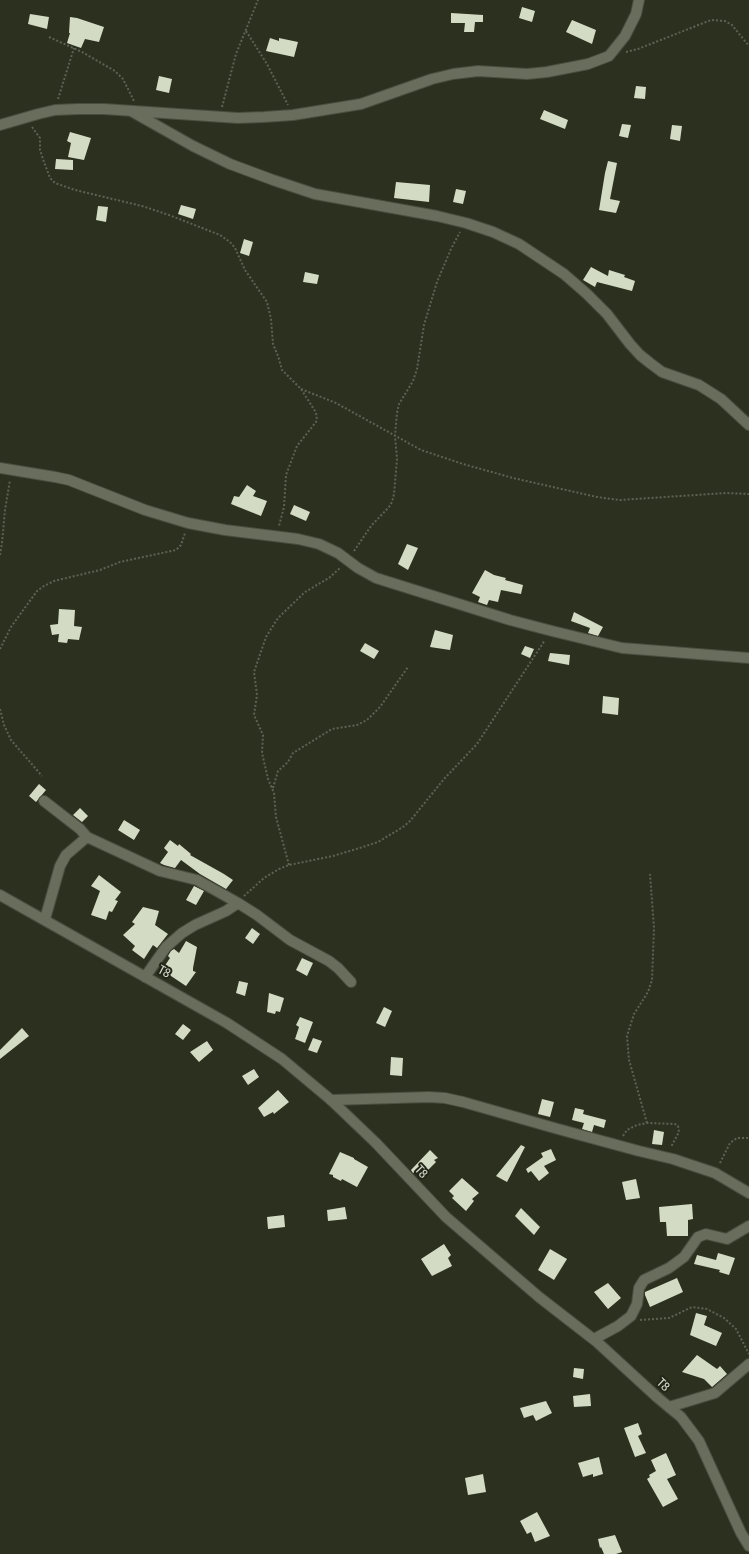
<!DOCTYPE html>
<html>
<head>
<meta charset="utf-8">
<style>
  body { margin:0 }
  canvas { display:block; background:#2b301f }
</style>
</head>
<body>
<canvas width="749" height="1554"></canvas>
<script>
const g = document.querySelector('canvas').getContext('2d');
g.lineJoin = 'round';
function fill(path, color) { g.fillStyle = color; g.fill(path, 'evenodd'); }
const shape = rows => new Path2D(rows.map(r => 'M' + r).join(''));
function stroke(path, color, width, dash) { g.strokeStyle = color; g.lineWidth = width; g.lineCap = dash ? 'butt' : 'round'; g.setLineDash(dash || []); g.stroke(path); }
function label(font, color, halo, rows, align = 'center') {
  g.font = font + ' "Fira Sans Condensed",sans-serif'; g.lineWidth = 4; g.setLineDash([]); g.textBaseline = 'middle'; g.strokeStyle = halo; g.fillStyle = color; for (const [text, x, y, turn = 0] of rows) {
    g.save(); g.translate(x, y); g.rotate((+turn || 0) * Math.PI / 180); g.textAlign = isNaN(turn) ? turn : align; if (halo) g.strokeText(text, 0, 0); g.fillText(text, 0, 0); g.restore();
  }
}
fill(shape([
  [522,7,535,11,532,22,519,18],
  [451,13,483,15,483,22,475,22,474,32,464,32,465,23,451,23],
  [30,14,49,17,47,29,28,24],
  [70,17,77,18,104,27,99,42,85,39,81,48,67,43,70,33,69,33],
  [572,20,596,30,592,44,566,32],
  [270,38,279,41,279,38,298,42,294,57,266,51],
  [159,76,172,79,169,93,156,90],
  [636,86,646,87,645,99,634,98],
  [544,110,568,120,565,129,540,119],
  [622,124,631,125,628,138,619,136],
  [672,125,682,126,680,141,670,139],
  [70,132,91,138,84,160,68,157,71,143,67,141],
  [56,159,73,160,73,170,55,169],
  [608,161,617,163,610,199,620,201,616,213,599,210,605,173],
  [396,182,430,185,429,202,394,198],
  [456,189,466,191,463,204,453,202],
  [181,205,196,209,193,219,178,214],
  [98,206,108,207,106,222,96,220],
  [244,239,253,242,249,256,240,253],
  [591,267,608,276,609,270,625,275,624,277,635,281,632,291,597,282,595,287,583,280],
  [305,272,319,275,317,284,303,282],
  [247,485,256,491,253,496,267,501,261,516,231,504,234,496,239,497],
  [294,505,310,512,306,521,290,514],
  [407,544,418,548,408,570,398,564],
  [485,570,494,575,506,578,505,580,523,585,521,594,501,590,498,602,489,600,487,605,478,602,480,597,472,593],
  [59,609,75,610,74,626,82,627,79,640,68,639,67,643,58,642,59,634,52,635,50,625,58,624],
  [574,612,603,627,598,636,588,633,590,628,571,621],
  [435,630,453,635,450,650,430,647],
  [365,643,379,651,374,659,360,651],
  [525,646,534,649,530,658,521,654],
  [550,653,570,655,569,665,548,661],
  [603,696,619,698,618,715,602,713],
  [39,784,46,790,36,802,29,796],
  [80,808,88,816,82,822,73,815],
  [124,820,140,830,134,840,118,830],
  [170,840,178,846,179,844,191,854,190,855,224,874,233,880,226,889,200,874,181,860,175,868,164,865,160,863,168,852,164,848],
  [99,875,121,892,115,900,118,901,112,912,109,911,106,920,91,915,100,891,91,886],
  [194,886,204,891,196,905,186,900],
  [143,907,159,911,155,925,168,934,157,948,153,945,144,959,132,950,135,946,123,935,135,924,132,922],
  [252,928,260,934,253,944,245,938],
  [186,941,197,947,193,968,193,971,196,972,186,986,162,970,170,958,168,956,171,951,174,949,179,953],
  [302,958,313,963,307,976,296,970],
  [239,981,248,983,245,996,236,993],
  [269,993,284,998,280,1012,276,1011,275,1014,267,1012],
  [384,1007,392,1011,385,1027,376,1023],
  [300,1017,313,1022,305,1043,295,1039,299,1027,296,1025],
  [183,1024,191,1030,183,1040,175,1034],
  [22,1028,29,1036,0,1059,0,1050],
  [313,1038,322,1041,317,1053,308,1050],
  [207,1041,213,1050,199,1062,190,1052],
  [391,1057,403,1058,402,1076,390,1075],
  [254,1069,259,1077,248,1085,242,1076],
  [278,1090,289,1102,274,1114,273,1112,264,1117,258,1108],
  [542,1099,554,1102,550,1117,538,1114],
  [575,1108,584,1110,583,1114,606,1120,604,1128,594,1125,592,1132,582,1129,584,1123,572,1120],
  [654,1130,664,1132,662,1145,652,1144],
  [521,1145,525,1147,507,1182,496,1176],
  [551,1149,556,1160,544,1166,549,1173,539,1181,531,1171,528,1173,526,1169,543,1157,541,1153],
  [430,1150,438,1158,434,1160,436,1162,427,1171,423,1167,413,1173,411,1170],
  [340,1152,354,1158,354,1159,368,1167,357,1187,342,1179,341,1181,333,1177,333,1175,329,1174],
  [462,1178,479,1193,472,1199,474,1201,466,1211,452,1198,454,1196,449,1191],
  [636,1179,640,1198,626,1200,622,1182],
  [692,1204,693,1219,688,1220,688,1236,667,1236,666,1222,660,1222,659,1207],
  [345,1207,347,1219,328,1221,327,1210],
  [521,1208,540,1227,534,1235,515,1216],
  [284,1215,285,1227,268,1229,267,1217],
  [444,1244,451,1255,448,1258,452,1266,432,1276,421,1259],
  [550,1249,567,1259,554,1280,538,1270],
  [718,1253,735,1258,729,1275,719,1272,720,1270,694,1264,697,1255,716,1260],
  [677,1278,683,1292,650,1307,645,1295,645,1292],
  [608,1283,621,1298,608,1309,594,1292],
  [696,1313,707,1316,704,1325,722,1333,716,1346,690,1335],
  [697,1355,717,1369,720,1366,727,1374,712,1387,704,1379,682,1372],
  [574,1368,584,1369,583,1379,573,1377],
  [590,1394,591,1406,574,1407,573,1396],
  [546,1401,552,1413,536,1421,533,1415,524,1418,520,1408],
  [638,1423,642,1434,638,1436,646,1453,635,1457,624,1428],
  [666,1453,676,1475,667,1479,678,1499,663,1507,647,1479,650,1477,649,1475,656,1471,651,1460],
  [599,1457,603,1474,593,1477,593,1474,583,1477,578,1463],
  [483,1474,486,1492,468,1495,465,1478],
  [537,1512,550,1536,535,1542,531,1532,527,1534,520,1521],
  [615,1535,622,1552,616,1554,604,1554,601,1547,600,1548,598,1539]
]), '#d4dbc5');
const street = shape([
  [131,111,193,146,230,164,273,180,315,194,437,216,466,223,493,232,519,244,564,274,587,294,607,314,630,344,640,355,650,363,662,372,699,385,721,399,749,425],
  [0,125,38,114,55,110,78,109,104,109,238,118,264,117,293,115,361,104,432,79,453,74,478,71,527,74,547,72,588,64,609,56,625,36,636,14,639,0],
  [0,468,55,477,69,480,145,510,188,523,225,530,298,539,319,544,338,553,358,568,376,578,510,620,552,631,622,648,749,658],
  [44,801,80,829,87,837,160,871,197,880,238,903,257,915,290,940,329,961,338,968,351,982],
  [45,919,60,866,66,855,87,837],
  [145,977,166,947,182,933,195,925,226,911,238,903],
  [331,1100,429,1097,445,1098,463,1102,558,1129,639,1151,673,1159,715,1173,749,1193],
  [594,1339,618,1326,631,1316,637,1304,639,1288,644,1280,669,1268,684,1257,698,1237,706,1234,727,1239,749,1226],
  [669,1407,715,1393,749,1364]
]);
const secondary = shape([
  [0,895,227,1023,282,1059,331,1100,376,1143,446,1217,539,1297,597,1342,658,1398,681,1417,699,1441,741,1533,749,1546]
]);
stroke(street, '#494d3f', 12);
stroke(secondary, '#494d3f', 12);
stroke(shape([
  [246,31,267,64,288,105],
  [49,37,82,52,115,71,123,79,134,101],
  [626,52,638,49,711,20,725,21,732,25,749,46],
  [58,99,74,48],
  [222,107,236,54,258,0],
  [32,127,40,138,40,150,44,162,50,178,55,183,75,190,142,206,169,215,220,235,230,242,235,248,245,270,267,302,271,319,273,344,278,356,282,370,301,389,315,411,317,416,316,422,297,446,286,475,284,507,279,526],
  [301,389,336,403,421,450,463,464,513,478,597,497,620,500,726,493,749,494],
  [354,551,371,526,389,507,392,502,394,494,397,459,395,436,397,413,399,404,413,381,417,369,424,325,437,282,451,249,460,232],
  [0,555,2,543,5,510,10,480],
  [0,649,11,627,37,591,44,586,54,581,100,570,120,562,176,550,181,545,185,533],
  [0,709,4,725,11,740,42,776],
  [273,788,278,771,288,762,293,753,332,729,357,725,367,720,380,707,408,667],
  [289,865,276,817,274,793,268,779,262,753,263,735,254,715,257,695,254,672,266,637,278,618,305,592,329,578,340,568],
  [244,896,264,878,279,869,289,865,333,856,363,847,378,842,403,827,410,821,444,779,477,744,545,640],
  [647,1123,629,1060,627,1036,634,1014,648,992,652,980,654,928,650,874],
  [623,1136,627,1130,637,1125,647,1123,675,1124,678,1126,679,1132,671,1147],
  [720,1163,730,1143,737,1138,749,1138],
  [640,1320,669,1318,692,1307,707,1309,724,1318,736,1329,749,1354]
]), '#5d6253', 2, [2, 2]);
stroke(street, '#686e5b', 10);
stroke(secondary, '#686e5b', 10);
label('13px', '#d3d7cc', '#212616', [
  ["T8",164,972,28],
  ["T8",421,1172,47],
  ["T8",663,1385,43]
]);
</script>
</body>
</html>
